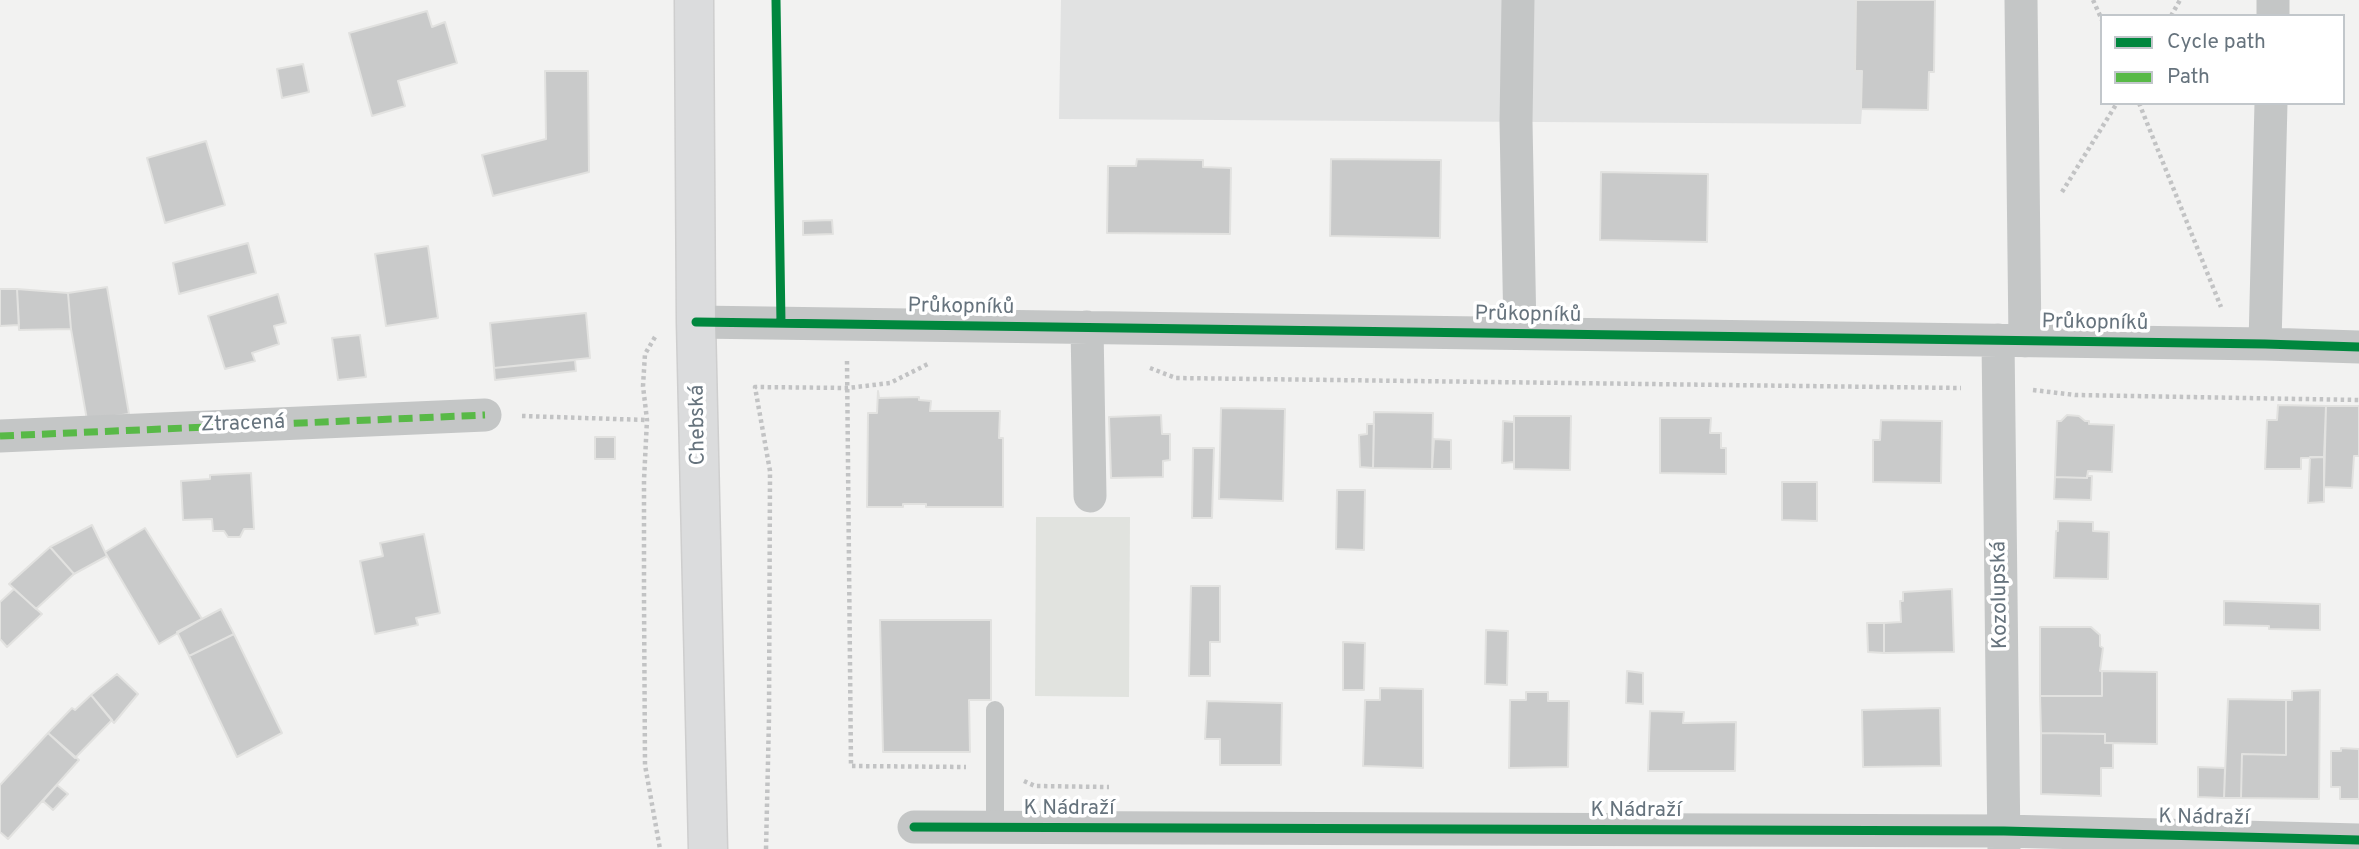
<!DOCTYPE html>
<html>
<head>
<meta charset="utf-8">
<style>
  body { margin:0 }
  #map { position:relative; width:2359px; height:849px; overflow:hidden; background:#f2f2f1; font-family:Overpass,sans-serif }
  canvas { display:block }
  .legend { position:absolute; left:2100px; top:14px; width:245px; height:91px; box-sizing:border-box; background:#fff; border:2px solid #c2c7cb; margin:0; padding:9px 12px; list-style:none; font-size:21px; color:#66737d }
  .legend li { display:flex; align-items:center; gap:14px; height:35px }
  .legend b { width:35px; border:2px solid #c2c7cb }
</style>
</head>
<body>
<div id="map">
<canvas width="2359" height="849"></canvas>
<ul class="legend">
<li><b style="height:9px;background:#00873e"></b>Cycle path</li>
<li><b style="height:9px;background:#58b947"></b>Path</li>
</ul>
</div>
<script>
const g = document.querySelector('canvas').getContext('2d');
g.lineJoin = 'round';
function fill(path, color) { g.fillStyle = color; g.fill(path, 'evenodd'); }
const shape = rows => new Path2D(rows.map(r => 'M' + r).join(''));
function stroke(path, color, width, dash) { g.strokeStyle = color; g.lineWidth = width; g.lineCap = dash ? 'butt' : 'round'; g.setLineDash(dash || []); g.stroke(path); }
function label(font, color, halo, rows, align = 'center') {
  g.font = font + ' Overpass,sans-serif'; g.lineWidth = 7; g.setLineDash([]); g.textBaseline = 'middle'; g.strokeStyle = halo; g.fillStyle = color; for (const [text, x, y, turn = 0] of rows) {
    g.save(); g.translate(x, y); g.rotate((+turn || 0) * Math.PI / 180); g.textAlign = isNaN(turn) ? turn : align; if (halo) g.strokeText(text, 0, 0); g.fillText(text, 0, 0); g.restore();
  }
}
fill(shape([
  [1061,0,1935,0,1934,72,1929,73,1928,110,1862,109,1861,124,1059,119]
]), '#e1e2e2');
fill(shape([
  [1036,517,1130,517,1129,697,1035,696]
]), '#e1e3df');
const building = shape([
  [1856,0,1935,0,1934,72,1929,72,1928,110,1861,109,1862,71,1855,71,1856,0],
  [427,11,432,27,445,22,457,63,398,81,405,106,372,116,349,33,427,11],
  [303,64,309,92,282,98,277,69,303,64],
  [545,71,588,71,589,172,493,196,482,155,546,139,545,71],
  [206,141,225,205,165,223,147,158,206,141],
  [1137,159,1203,160,1203,167,1231,168,1230,234,1107,233,1108,166,1136,166,1137,159],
  [1331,159,1441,160,1440,238,1330,236,1331,159],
  [1601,172,1708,174,1707,242,1600,240,1601,172],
  [832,220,833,234,803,235,803,221,832,220],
  [248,243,256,273,179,294,173,263,248,243],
  [428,246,438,318,386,326,375,254,428,246],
  [107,287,129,414,87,420,71,329,68,293,107,287],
  [0,289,17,289,19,325,0,326,0,289],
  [17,289,68,293,71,329,19,330,17,289],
  [278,294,286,323,274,326,279,344,252,353,255,361,225,369,208,316,278,294],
  [586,313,590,358,494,368,490,323,586,313],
  [360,335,366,377,338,380,332,338,360,335],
  [575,360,576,371,495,380,494,368,575,360],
  [878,391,879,398,919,397,919,400,931,401,930,411,1000,411,999,438,1003,438,1003,507,926,507,926,504,903,504,903,507,867,507,868,413,877,413,878,391],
  [2278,405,2326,406,2324,457,2301,458,2301,469,2265,469,2267,420,2277,420,2278,405],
  [2326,406,2359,406,2359,456,2354,456,2352,488,2324,487,2326,406],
  [1221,408,1285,409,1283,501,1219,499,1221,408],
  [1374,412,1433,413,1432,469,1373,468,1374,412],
  [1161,415,1162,434,1170,434,1170,460,1163,461,1163,477,1111,478,1109,417,1161,415],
  [2067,415,2079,416,2085,421,2089,421,2089,424,2114,425,2112,472,2088,471,2087,478,2055,477,2057,421,2061,421,2067,415],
  [1514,416,1571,416,1570,470,1514,469,1514,416],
  [1660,418,1711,418,1710,433,1721,433,1721,448,1726,448,1726,474,1660,473,1660,418],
  [1881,420,1942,421,1941,483,1873,482,1873,440,1880,440,1881,420],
  [1503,421,1514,422,1514,462,1502,463,1503,421],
  [1367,424,1374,424,1373,468,1360,467,1359,435,1367,434,1367,424],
  [595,437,615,437,615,459,595,459,595,437],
  [1434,439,1451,440,1451,469,1432,469,1434,439],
  [1193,448,1214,448,1212,518,1192,518,1193,448],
  [2310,457,2324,457,2324,502,2308,503,2310,457],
  [251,473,254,529,244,529,240,537,228,537,224,531,213,531,212,519,183,520,181,481,210,479,210,475,251,473],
  [2087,476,2092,476,2091,500,2054,499,2055,477,2087,478,2087,476],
  [1782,482,1817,482,1817,521,1782,520,1782,482],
  [1337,490,1365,490,1364,550,1336,549,1337,490],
  [2058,521,2093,522,2093,531,2109,532,2108,579,2054,578,2056,531,2058,531,2058,521],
  [92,525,107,556,74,574,50,547,92,525],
  [145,528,202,619,159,644,105,552,145,528],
  [424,534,440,613,416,618,418,625,375,634,360,561,383,556,380,543,424,534],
  [50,547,74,574,36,609,9,584,50,547],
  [1191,586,1220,586,1220,642,1210,642,1210,676,1189,676,1191,586],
  [14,589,42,614,7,647,0,639,0,602,14,589],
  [1952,589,1954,652,1884,653,1884,623,1901,622,1900,601,1903,601,1903,592,1952,589],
  [2224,601,2320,604,2320,630,2269,629,2269,626,2224,625,2224,601],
  [221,609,234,634,189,656,177,632,221,609],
  [880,620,991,620,991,700,969,700,970,752,883,752,880,620],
  [1867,623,1884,623,1884,653,1868,652,1867,623],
  [2040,627,2091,627,2100,635,2100,646,2103,648,2100,671,2102,671,2102,696,2040,696,2040,627],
  [1486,630,1508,631,1507,685,1485,684,1486,630],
  [234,634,282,733,237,757,189,656,234,634],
  [1343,642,1365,643,1364,690,1343,690,1343,642],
  [1627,671,1643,673,1643,704,1626,703,1627,671],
  [2102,671,2157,672,2157,744,2105,743,2105,734,2041,733,2040,696,2102,696,2102,671],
  [117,674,138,694,114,723,91,695,117,674],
  [1380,688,1423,689,1423,768,1363,766,1365,700,1380,700,1380,688],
  [2320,690,2319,799,2241,798,2242,754,2286,755,2286,700,2292,700,2292,691,2320,690],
  [1526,692,1548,692,1548,701,1569,701,1568,767,1509,768,1510,700,1526,700,1526,692],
  [91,695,112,720,75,758,48,733,72,708,75,710,91,695],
  [2228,699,2286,700,2286,755,2242,754,2241,798,2224,798,2228,699],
  [1207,701,1282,703,1281,765,1220,765,1220,739,1205,739,1207,701],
  [1940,708,1941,766,1863,767,1862,710,1940,708],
  [1650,711,1684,712,1683,723,1736,722,1735,771,1648,771,1650,711],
  [48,733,79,760,8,839,0,832,0,785,48,733],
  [2041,733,2105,734,2105,743,2113,743,2113,768,2101,768,2101,796,2041,794,2041,733],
  [2341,748,2359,749,2359,799,2340,799,2340,787,2331,787,2331,751,2341,751,2341,748],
  [2198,767,2225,768,2224,798,2198,797,2198,767],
  [57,785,68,794,53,810,43,801,57,785]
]);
fill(building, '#c9caca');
stroke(building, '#e2e2e0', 2);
const secondary = shape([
  [694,0,696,322,708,849]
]);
stroke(secondary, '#cecece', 41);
stroke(shape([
  [2093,0,2102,20],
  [2171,16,2180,0],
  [2139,103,2221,307],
  [2062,192,2117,103],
  [655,337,645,354,643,386,647,420,644,480,644,597,645,765,660,849],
  [847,361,851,766,966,767],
  [1150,368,1176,378,1961,388],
  [2033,390,2075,395,2359,400],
  [522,416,647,420],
  [1024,781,1035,786,1109,787],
  [766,849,769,718,770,471,755,387,848,388,890,383,930,363]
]), '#c2c3c4', 4.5, [3.5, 3.5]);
stroke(shape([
  [995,710,995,827]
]), '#c4c6c6', 18);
stroke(shape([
  [1518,0,1516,122,1520,333],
  [2021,0,2025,341],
  [2273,16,2273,0],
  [696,322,2265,344,2359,347],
  [1087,327,1090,496],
  [1998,340,2004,849],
  [2265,344,2271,103],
  [0,436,485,415],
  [914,827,2004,831,2359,840]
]), '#c4c6c6', 33);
stroke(secondary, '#dbdcdd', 38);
stroke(shape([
  [0,436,485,415]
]), '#58b947', 7, [14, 7]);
stroke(shape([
  [776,0,781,323],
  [696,322,2265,344,2359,347],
  [914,827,2004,831,2359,840]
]), '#00873e', 9);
label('21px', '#66737d', '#fff', [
  ["Průkopníků",961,308,1],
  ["Průkopníků",1528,316,1],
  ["Průkopníků",2095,324,1],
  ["Ztracená",243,425,-2],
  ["Chebská",699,425,-91],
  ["Kozolupská",2001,595,-91],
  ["K Nádraží",1069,810],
  ["K Nádraží",1636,812],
  ["K Nádraží",2204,819,1]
]);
</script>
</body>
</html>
